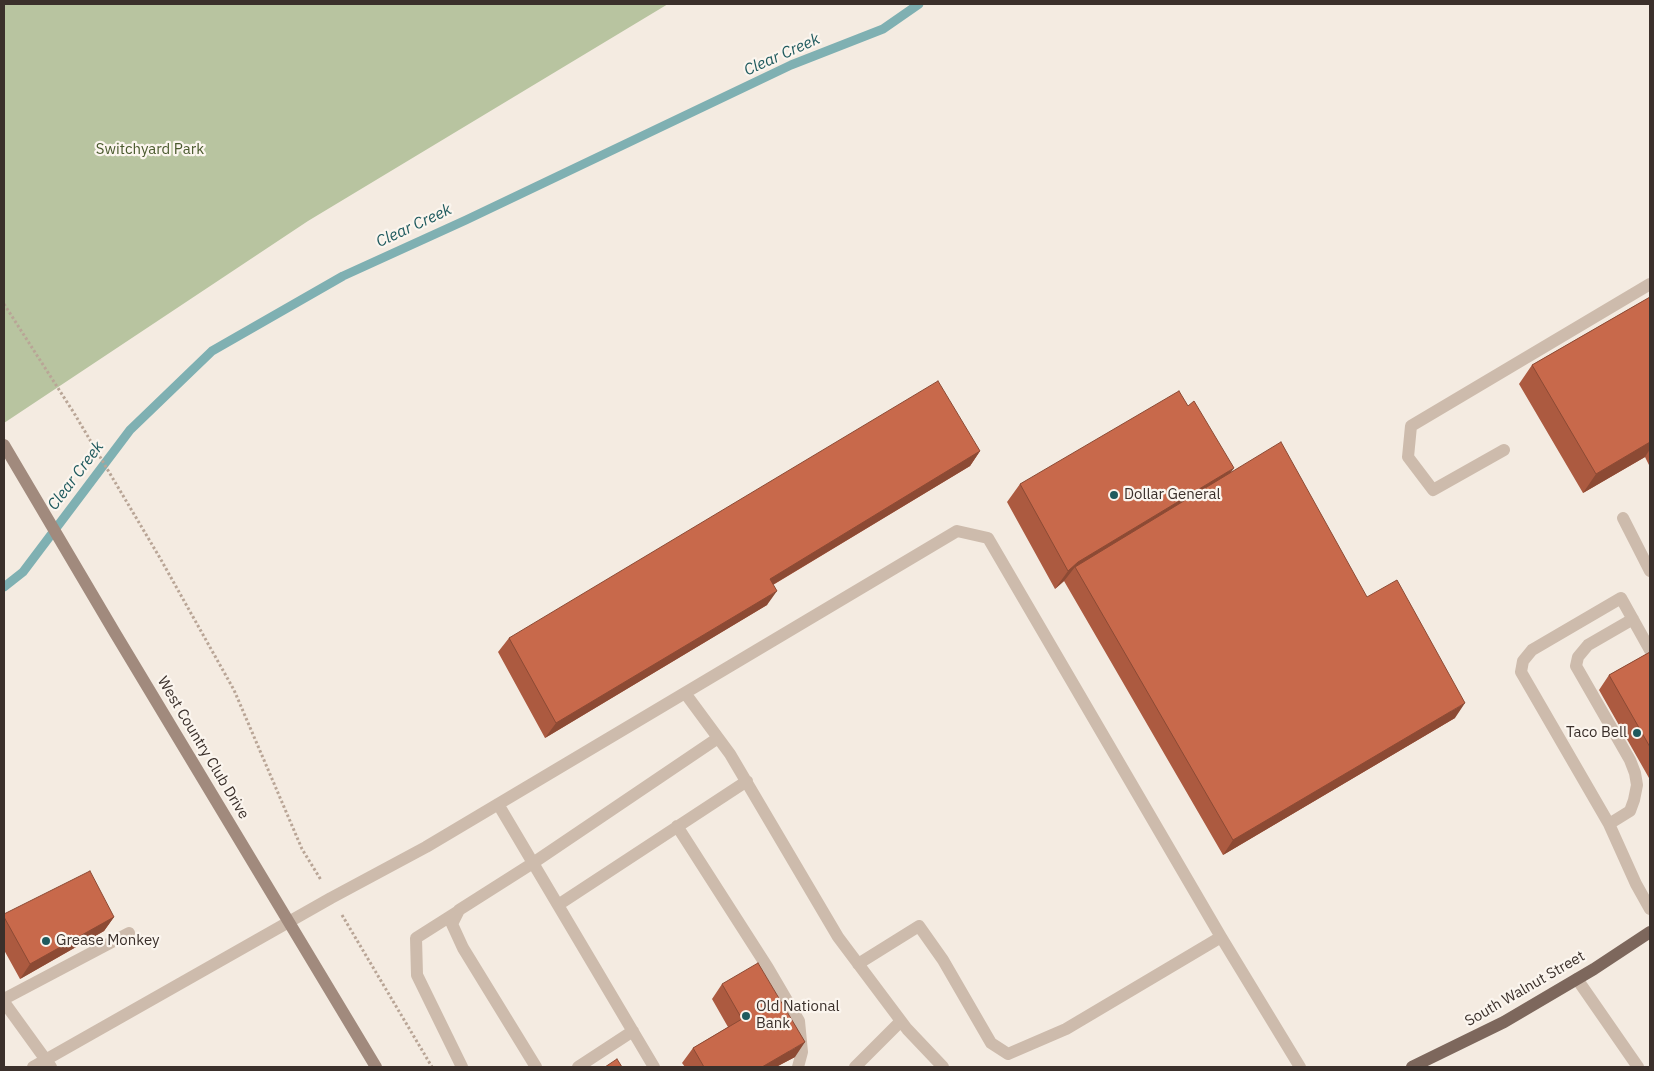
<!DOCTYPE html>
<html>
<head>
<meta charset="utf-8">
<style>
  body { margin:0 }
  #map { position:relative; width:1654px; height:1071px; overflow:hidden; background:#f4ebe1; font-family:"IBM Plex Sans",sans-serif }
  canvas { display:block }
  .frame { position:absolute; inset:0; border:5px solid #3b302b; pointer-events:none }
</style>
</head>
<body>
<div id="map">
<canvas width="1654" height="1071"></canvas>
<div class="frame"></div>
</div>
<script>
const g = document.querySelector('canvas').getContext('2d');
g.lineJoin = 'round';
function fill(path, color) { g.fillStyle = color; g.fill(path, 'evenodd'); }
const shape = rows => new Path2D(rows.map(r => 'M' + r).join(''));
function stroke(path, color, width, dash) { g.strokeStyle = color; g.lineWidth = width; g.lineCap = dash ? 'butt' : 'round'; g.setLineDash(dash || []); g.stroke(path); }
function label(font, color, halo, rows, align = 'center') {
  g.font = font + ' "IBM Plex Sans",sans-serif'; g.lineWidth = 4.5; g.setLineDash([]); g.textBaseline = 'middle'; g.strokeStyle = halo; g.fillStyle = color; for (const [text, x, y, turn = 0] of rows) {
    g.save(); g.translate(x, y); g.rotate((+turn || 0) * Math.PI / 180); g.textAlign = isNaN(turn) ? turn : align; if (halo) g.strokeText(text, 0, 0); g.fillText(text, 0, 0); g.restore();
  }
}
fill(shape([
  [4,4,668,4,308,221,4,423]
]), '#b8c4a0');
stroke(shape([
  [4,587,23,572,130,430,212,351,343,276,466,220,791,65,883,29,919,4]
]), '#7fb0b2', 9);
stroke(shape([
  [4,304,74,413,160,558,234,690,302,849,321,880],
  [342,915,432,1067]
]), '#b9a596', 3, [2.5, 2.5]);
stroke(shape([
  [1504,450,1433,490,1408,457,1411,426,1650,284],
  [1623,518,1650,571],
  [1650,650,1621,598,1532,650,1523,661,1521,672,1609,824,1636,884,1650,909],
  [685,693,730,754,838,937,907,1029,943,1067],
  [498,804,654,1067],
  [1609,824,1630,811,1634,800,1637,785,1635,773,1630,760,1576,666,1578,657,1588,645,1633,619],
  [677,826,768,968,799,1021,802,1052,798,1067],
  [558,905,747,781],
  [457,912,416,938,417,975,462,1067],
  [858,964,919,926,943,960,991,1043,1008,1054,1066,1029,1221,937],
  [1577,979,1638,1067],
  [4,999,129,933],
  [4,1002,51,1067],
  [33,1067,331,898,426,847,957,531,988,538,1221,937,1300,1067],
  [536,1067,463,948,452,924,459,910,533,863,718,738],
  [578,1067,633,1031],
  [855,1067,901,1021]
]), '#cdbbac', 12);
stroke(shape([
  [4,445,115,633,376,1067]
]), '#a18a7d', 12);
stroke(shape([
  [1412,1067,1504,1022,1594,969,1650,932]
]), '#7d675c', 12);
fill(shape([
  [1650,297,1650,467,1645,457,1583,493,1519,384,1532,365],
  [1188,406,1231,473,1367,597,1455,718,1223,855,1064,581,1055,589,1007,502,1020,484],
  [980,451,970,466,773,585,767,605,545,738,498,652,509,638],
  [1650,652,1650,777,1649,778,1599,690,1609,675],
  [4,914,114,917,104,931,20,979,4,950],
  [722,984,795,1057,776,1067,685,1067,682,1063,693,1048,728,1027,712,999]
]), '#ac5a40');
fill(shape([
  [1650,442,1650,449,1645,457,1583,493,1596,474],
  [980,451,970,466,759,593,770,579],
  [1234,468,1221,487,1075,567,1064,581,1055,589,1068,571,1078,562],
  [777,591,767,605,545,738,556,723],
  [1465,703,1455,718,1223,855,1233,840],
  [114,917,104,931,20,979,30,964],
  [805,1042,795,1057,776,1067,762,1067]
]), '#8c4a34');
const building = shape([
  [1650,297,1650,442,1596,474,1532,365,1650,297],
  [938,381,980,451,770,579,777,591,556,723,509,638,938,381],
  [1179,391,1188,406,1194,401,1234,468,1078,562,1068,571,1020,484,1179,391],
  [1281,442,1367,597,1397,580,1465,703,1233,840,1075,567,1281,442],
  [1650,652,1650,747,1609,675,1650,652],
  [90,871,114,917,30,964,4,917,4,914,90,871],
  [758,963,805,1042,762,1067,704,1067,693,1048,742,1019,722,984,758,963],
  [617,1059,622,1067,605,1067,617,1059]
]);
fill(building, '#c8694b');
stroke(building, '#8c4a34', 1);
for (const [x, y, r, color] of [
  [1114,495,5,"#1f5a5e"],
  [1637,733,5,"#1f5a5e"],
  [46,941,5,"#1f5a5e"],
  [746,1016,5,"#1f5a5e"]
]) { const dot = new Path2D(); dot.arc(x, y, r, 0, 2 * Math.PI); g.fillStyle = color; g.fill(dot); stroke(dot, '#fbf5ee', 2); }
label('15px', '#4a5a2e', '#fbf5ee', [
  ["Switchyard Park",150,150]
]);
label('15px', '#3b302b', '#fbf5ee', [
  ["Dollar General",1124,495],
  ["Taco Bell",1627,733,"right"],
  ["Grease Monkey",56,941],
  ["Old National",756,1007],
  ["Bank",756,1024]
], 'left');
label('15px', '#3b302b', '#fbf5ee', [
  ["West Country Club Drive",203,748,59],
  ["South Walnut Street",1525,989,-30]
]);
label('italic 16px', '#1f5a5e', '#fbf5ee', [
  ["Clear Creek",782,55,-24],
  ["Clear Creek",414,226,-25],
  ["Clear Creek",76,476,-53]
]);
</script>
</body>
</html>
